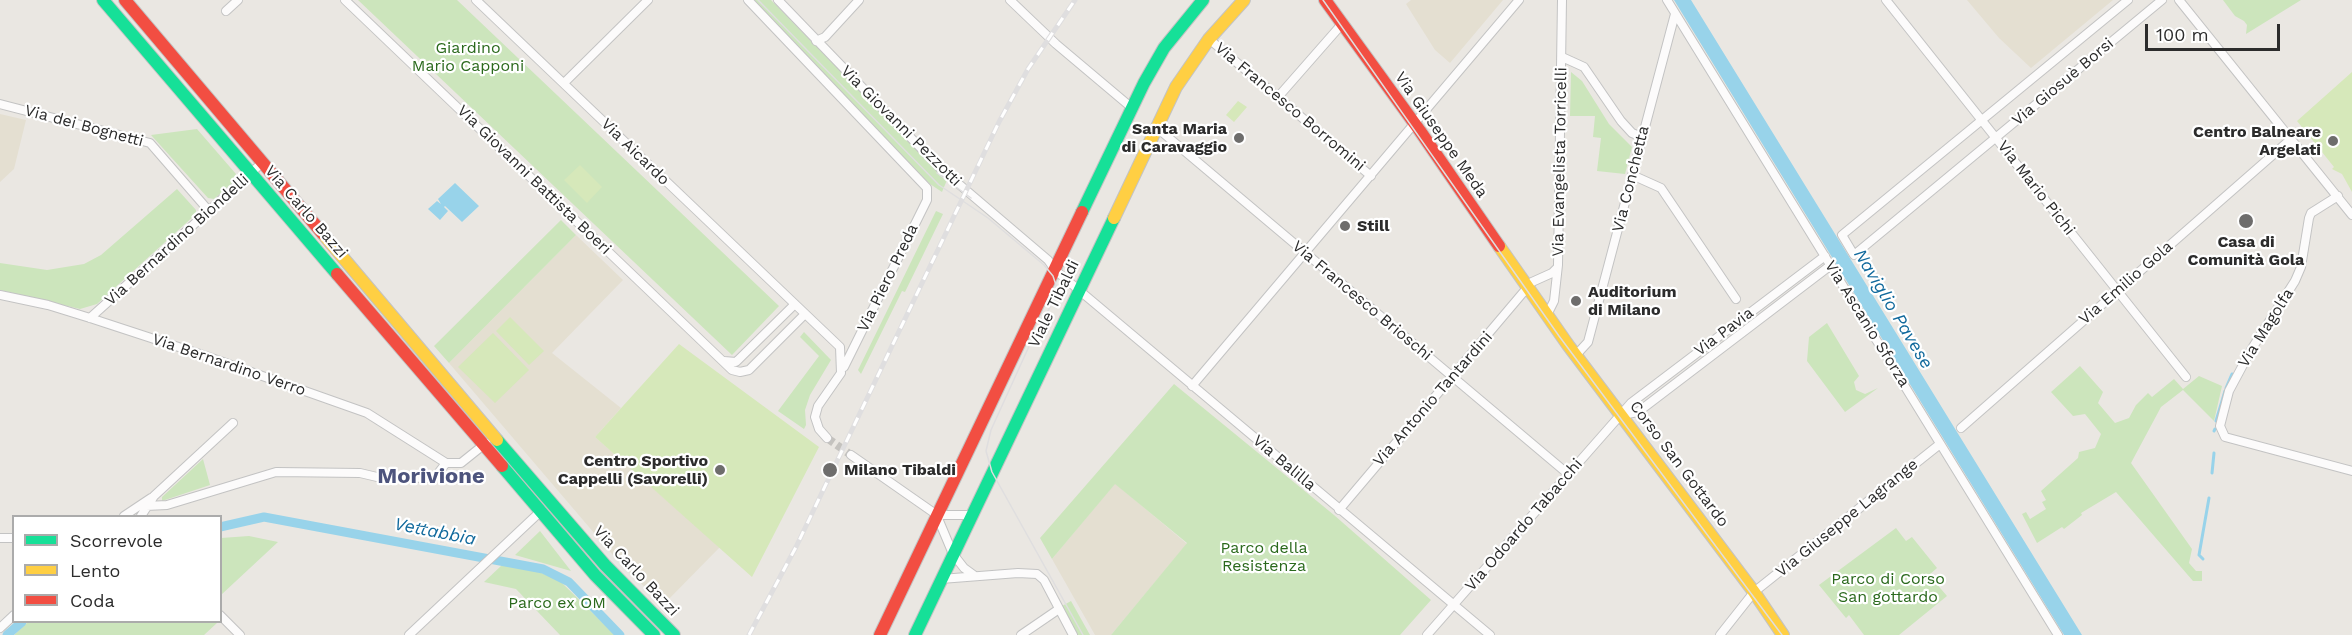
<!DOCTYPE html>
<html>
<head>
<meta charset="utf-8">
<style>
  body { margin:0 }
  #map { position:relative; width:2352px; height:635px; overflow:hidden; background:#eae7e2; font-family:"Work Sans",sans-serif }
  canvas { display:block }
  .legend { position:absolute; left:12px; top:515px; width:210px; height:108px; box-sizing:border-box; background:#fff; border:2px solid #ababab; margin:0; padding:8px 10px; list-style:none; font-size:18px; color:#2c2c2c }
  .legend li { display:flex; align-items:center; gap:12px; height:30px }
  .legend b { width:30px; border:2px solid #ababab }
  .scale { position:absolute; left:2145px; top:24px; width:135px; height:27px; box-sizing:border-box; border:3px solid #2c2c2c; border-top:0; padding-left:8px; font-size:18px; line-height:21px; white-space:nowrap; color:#2c2c2c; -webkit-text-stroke:4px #fff; paint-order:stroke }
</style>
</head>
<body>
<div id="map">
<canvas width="2352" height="635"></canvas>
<ul class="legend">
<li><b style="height:8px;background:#16e098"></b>Scorrevole</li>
<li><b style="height:8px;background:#ffcf43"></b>Lento</li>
<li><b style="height:8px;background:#f24e42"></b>Coda</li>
</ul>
<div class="scale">100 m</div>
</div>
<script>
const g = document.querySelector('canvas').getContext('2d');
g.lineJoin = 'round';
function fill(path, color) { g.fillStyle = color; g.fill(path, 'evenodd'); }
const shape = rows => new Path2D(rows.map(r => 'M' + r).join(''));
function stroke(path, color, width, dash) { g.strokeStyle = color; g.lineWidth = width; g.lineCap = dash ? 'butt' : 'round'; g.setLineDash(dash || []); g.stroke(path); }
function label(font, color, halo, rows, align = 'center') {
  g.font = font + ' "Work Sans",sans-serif'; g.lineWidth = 4.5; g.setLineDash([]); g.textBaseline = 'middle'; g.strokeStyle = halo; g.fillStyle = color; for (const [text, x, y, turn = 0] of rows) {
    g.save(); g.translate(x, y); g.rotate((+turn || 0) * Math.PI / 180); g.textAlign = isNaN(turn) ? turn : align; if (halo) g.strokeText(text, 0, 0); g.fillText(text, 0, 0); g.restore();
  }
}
fill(shape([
  [1411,0,1503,0,1450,63,1435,50,1406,4],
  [1967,0,2113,0,2031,68,1999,38],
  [0,114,26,120,14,169,0,182],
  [576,235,623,280,552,353,621,408,595,437,720,547,663,605,618,561,449,363],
  [1115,483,1187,544,1111,635,1095,635,1052,559]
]), '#e4dfd1');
fill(shape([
  [358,0,457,0,779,306,732,355],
  [751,0,771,0,947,180,942,192,930,184],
  [2223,0,2301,0,2246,34,2247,25,2244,21,2235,16],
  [1571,72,1582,81,1609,124,1632,147,1625,174,1597,171,1601,138,1593,137,1595,116,1570,116],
  [197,129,236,174,236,180,214,199,208,198,151,135],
  [177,189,196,210,196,214,97,304,80,309,0,290,0,263,47,270,84,264,101,255],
  [936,211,943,214,905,292,902,291,861,374,858,370],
  [561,220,576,235,449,363,434,346],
  [1827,323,1859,376,1854,382,1856,390,1865,394,1878,388,1845,412,1807,361,1809,337],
  [804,332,831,360,810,395,805,410,806,425,804,429,778,411,819,356,800,337],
  [2080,366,2103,392,2098,403,2115,423,2129,418,2136,405,2148,393,2152,397,2174,379,2183,389,2199,376,2222,386,2214,421,2183,390,2161,407,2131,463,2192,549,2189,563,2196,571,2202,571,2202,581,2193,581,2116,492,2081,513,2082,515,2064,529,2062,527,2037,543,2022,514,2026,512,2030,519,2046,509,2042,502,2046,500,2041,491,2078,458,2079,452,2095,448,2101,434,2085,414,2073,416,2051,392],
  [1174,384,1334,515,1431,600,1400,635,1111,635,1187,543,1115,484,1052,559,1040,538],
  [203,459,210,485,162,501,162,497],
  [1896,528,1906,541,1912,537,1937,568,1929,575,1947,596,1899,635,1864,635,1849,615,1846,618,1819,585],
  [540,531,571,571,515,555],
  [249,536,278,542,221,595,221,538],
  [502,565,537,571,560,581,615,635,560,635,516,589,484,582],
  [1071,601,1090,635,1077,635,1062,606],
  [28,622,215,622,217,623,204,635,14,635]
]), '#cce5bc');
fill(shape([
  [2352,72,2352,192,2342,174,2332,169,2334,167,2297,121],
  [1238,101,1247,107,1234,122,1226,115],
  [580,165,602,187,587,203,564,180],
  [510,317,544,351,529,365,496,331],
  [493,333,529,370,495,403,458,367],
  [679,344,819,447,752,577,595,437]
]), '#d6e8ba');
fill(shape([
  [1674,0,1691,0,2082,635,2064,635],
  [455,183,479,206,462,222,445,206,444,207,448,211,440,220,428,209,437,201,441,204,438,199]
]), '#98d3ea');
stroke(shape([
  [2226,388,2232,374],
  [2216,421,2225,391],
  [2214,431,2215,429],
  [2212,473,2214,453],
  [2203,559,2199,555,2209,498]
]), '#98d3ea', 3);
stroke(shape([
  [220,527,264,517,543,569,569,582,620,635],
  [7,635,22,622]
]), '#98d3ea', 9);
stroke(shape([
  [827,438,851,455]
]), '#c4c2be', 8, [8, 4]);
const street = shape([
  [345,0,732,370,740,372,749,370,805,314],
  [476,0,840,347,841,373,818,406,815,417,819,429,827,438],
  [748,0,927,188,927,200,844,367],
  [778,0,940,168,1048,260,1055,270,1490,635],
  [1010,0,1056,44,1132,108],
  [1667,0,2058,635],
  [1886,0,2186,377],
  [2128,0,1842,235,1854,255,2162,0],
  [2179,0,2352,215],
  [226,11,238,0],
  [1209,39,1371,176],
  [816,41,825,37,859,0],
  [1562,57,1584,67,1621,121,1632,133,1642,137],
  [564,83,648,0],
  [1278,97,1342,24],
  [0,104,150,143,209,211],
  [1156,127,1568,474],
  [1632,175,1661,188,1736,299],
  [2338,196,2311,213,2309,218,2301,267,2295,281,2251,350,2229,391,2220,426,2225,437,2352,471],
  [0,295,48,305,90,318,203,355,367,413,446,463,461,463,486,443],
  [1547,315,1554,301,1558,265,1562,0],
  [90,318,263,162],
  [1576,355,1588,342,1675,14],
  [724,361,736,362,795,304],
  [1192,386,1519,0],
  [1622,415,1638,412,1831,265],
  [1961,428,2291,139],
  [851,455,937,515],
  [146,506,167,505,276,472,360,473,377,477,428,478,436,476,446,463],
  [1339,510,1532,282,1552,273,1557,268],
  [937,515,971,515],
  [124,516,151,498],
  [141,516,154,496,233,423],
  [937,516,953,554,964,568,975,576],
  [0,538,14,538],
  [941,579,1018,573,1037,574,1044,580,1073,635],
  [220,615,240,635],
  [0,628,14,615],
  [409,635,542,510],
  [1021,635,1059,609],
  [1427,635,1631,403,1825,256],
  [1720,635,1754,592,1940,444]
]);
const fast = shape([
  [103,0,337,274],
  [1082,212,1144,83,1164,48,1203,0],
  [497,440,605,565,674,635],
  [502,466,595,575,654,635],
  [915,635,1114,218]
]);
const slow = shape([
  [1114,218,1176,87,1209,39,1244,0],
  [323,234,497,440],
  [1499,246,1568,345,1754,592,1783,635]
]);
const jam = shape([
  [125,0,323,234],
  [1325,0,1420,131,1499,246],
  [337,274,502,466],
  [880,635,1082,212]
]);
stroke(street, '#c3c3c3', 10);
stroke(fast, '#c3c3c3', 14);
stroke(slow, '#c3c3c3', 14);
stroke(jam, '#c3c3c3', 14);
stroke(street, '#fcfbfb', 8);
stroke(fast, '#16e098', 12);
stroke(slow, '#ffcf43', 12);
stroke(jam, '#f24e42', 12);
stroke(shape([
  [758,0,939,185,988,218,1044,265,1053,276,1056,285,1055,298,1031,342,991,430,986,451,992,472,1083,635],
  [1323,0,1559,336,1782,635],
  [937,173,971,198]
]), '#dfdedf', 1.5);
const rail = shape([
  [749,635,796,547,999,122,1028,69,1075,0]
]);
stroke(rail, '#dfdedf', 5);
stroke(rail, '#fff', 3, [9]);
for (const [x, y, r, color] of [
  [1239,138,6,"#6e6d6c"],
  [2333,141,6,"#6e6d6c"],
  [2246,221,8,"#6e6d6c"],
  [1345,226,6,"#6e6d6c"],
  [1576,301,6,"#6e6d6c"],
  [720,470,6,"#6e6d6c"],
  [830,470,8,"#6e6d6c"]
]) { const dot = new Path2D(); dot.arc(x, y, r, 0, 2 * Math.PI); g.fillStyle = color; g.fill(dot); stroke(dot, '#fff', 2); }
label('16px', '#2a691c', '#fff', [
  ["Giardino",468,48],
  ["Mario Capponi",468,66],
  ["Parco della",1264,548],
  ["Resistenza",1264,566],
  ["Parco di Corso",1888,579],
  ["San gottardo",1888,597],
  ["Parco ex OM",557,603]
]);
label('16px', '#2c2c2c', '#fff', [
  ["Via Giosuè Borsi",2063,82,-40],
  ["Via Francesco Borromini",1290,107,40],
  ["Via dei Bognetti",84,126,15],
  ["Via Giovanni Pezzotti",901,126,45],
  ["Via Giuseppe Meda",1441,135,55],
  ["Via Aicardo",635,152,44],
  ["Via Evangelista Torricelli",1560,162,-89],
  ["Via Conchetta",1631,179,-76],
  ["Via Giovanni Battista Boeri",534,180,44],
  ["Via Mario Pichi",2036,188,52],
  ["Via Carlo Bazzi",306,212,49],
  ["Via Bernardino Biondelli",177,240,-42],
  ["Via Piero Preda",888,278,-64],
  ["Via Emilio Gola",2126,283,-41],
  ["Via Francesco Brioschi",1362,301,40],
  ["Viale Tibaldi",1054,304,-64],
  ["Via Ascanio Sforza",1867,324,58],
  ["Via Magolfa",2266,328,-58],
  ["Via Pavia",1724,332,-37],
  ["Via Bernardino Verro",229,365,19],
  ["Via Antonio Tantardini",1433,399,-49],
  ["Via Balilla",1284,463,40],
  ["Corso San Gottardo",1679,464,53],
  ["Via Giuseppe Lagrange",1847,518,-39],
  ["Via Odoardo Tabacchi",1524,525,-49],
  ["Via Carlo Bazzi",636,571,47]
]);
label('bold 16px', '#2c2c2c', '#fff', [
  ["Santa Maria",1227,129],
  ["di Caravaggio",1227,147],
  ["Centro Balneare",2321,132],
  ["Argelati",2321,150],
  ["Still",1357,226,"left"],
  ["Casa di",2246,242,"center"],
  ["Comunità Gola",2246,260,"center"],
  ["Auditorium",1588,292,"left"],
  ["di Milano",1588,310,"left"],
  ["Centro Sportivo",708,461],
  ["Cappelli (Savorelli)",708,479],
  ["Milano Tibaldi",844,470,"left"]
], 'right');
label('italic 18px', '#10699c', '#fff', [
  ["Naviglio Pavese",1893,309,59],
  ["Vettabbia",435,532,11]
]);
label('bold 22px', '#4d547d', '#fff', [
  ["Morivione",431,477]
]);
</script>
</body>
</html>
